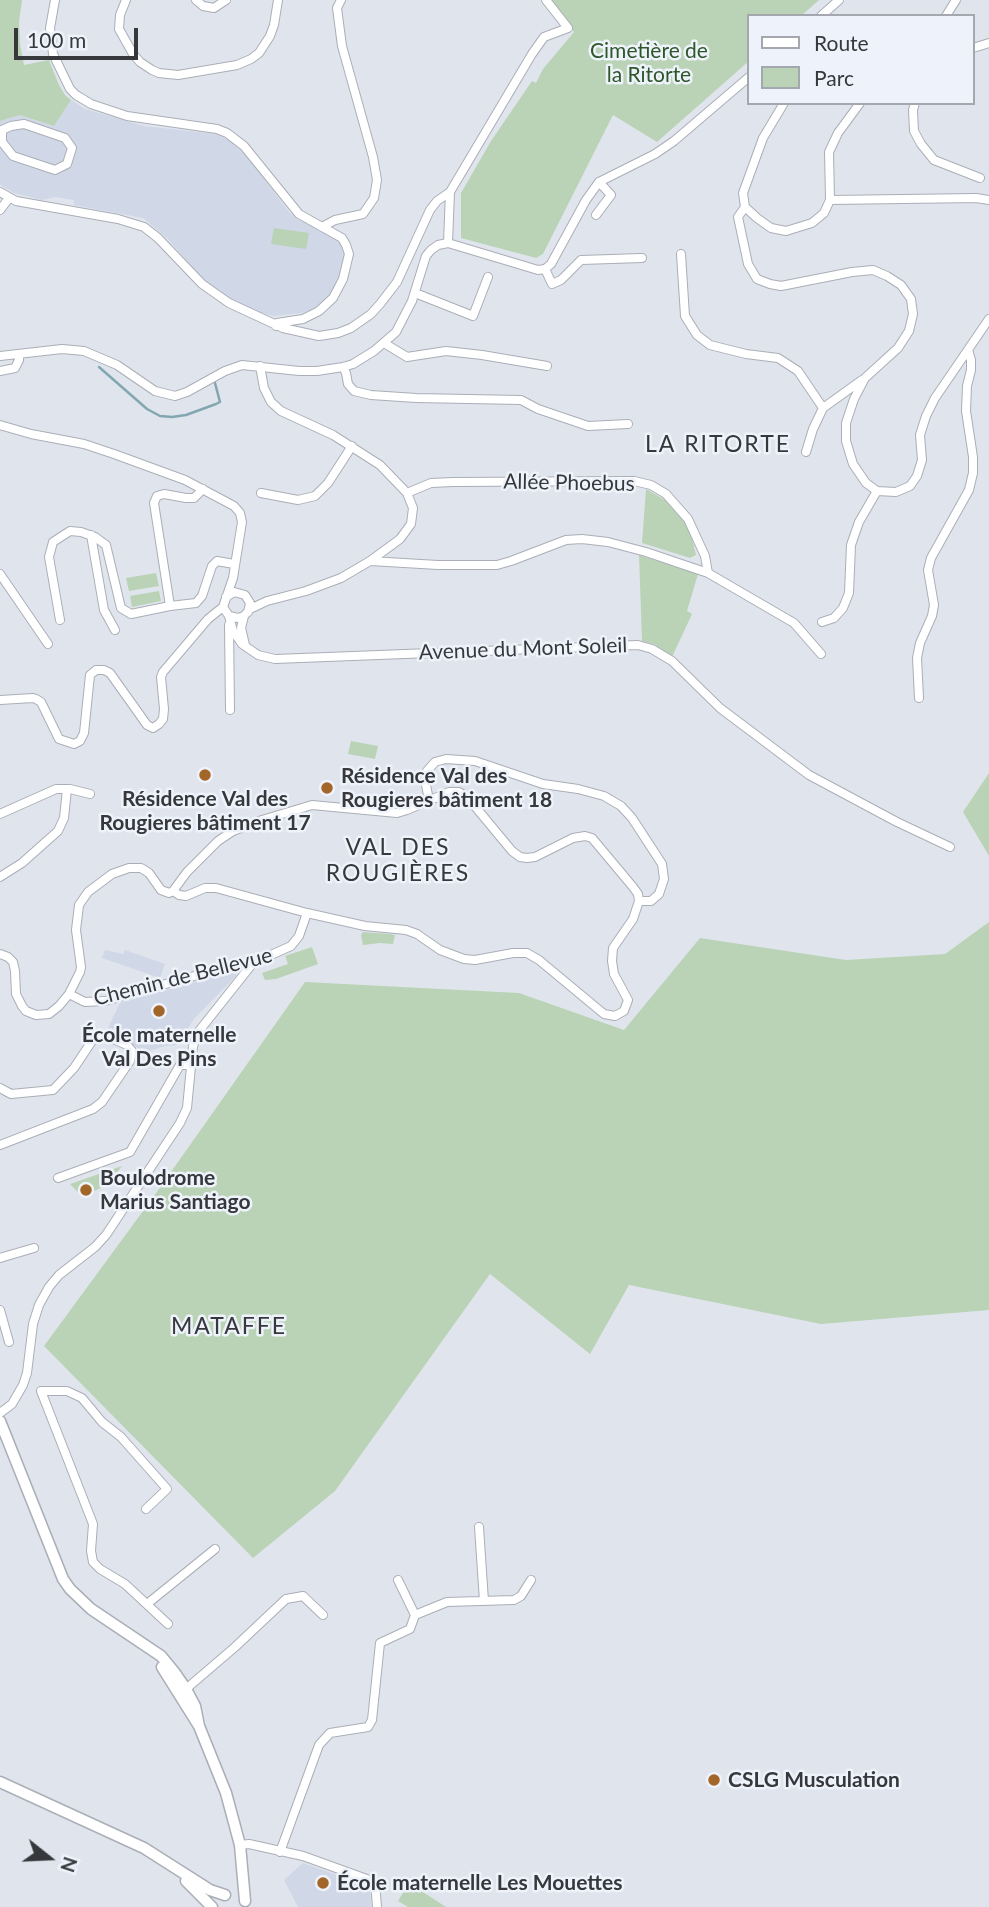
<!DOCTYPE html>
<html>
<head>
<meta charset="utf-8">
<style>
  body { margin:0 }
  #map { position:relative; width:989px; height:1907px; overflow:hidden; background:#e0e5ed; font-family:Lato,sans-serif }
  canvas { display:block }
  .legend { position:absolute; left:747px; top:14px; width:228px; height:91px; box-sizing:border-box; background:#eef2fa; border:2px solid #a4a8ae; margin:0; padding:9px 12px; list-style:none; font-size:21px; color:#36383b }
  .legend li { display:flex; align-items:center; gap:14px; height:35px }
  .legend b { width:35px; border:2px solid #a4a8ae }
  .north { position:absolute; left:14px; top:1823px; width:70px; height:70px; -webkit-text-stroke:5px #eef2fa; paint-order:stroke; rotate:108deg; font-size:19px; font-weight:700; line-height:28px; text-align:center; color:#36383b }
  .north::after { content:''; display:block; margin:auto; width:24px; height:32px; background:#36383b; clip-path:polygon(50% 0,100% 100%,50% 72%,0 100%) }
  .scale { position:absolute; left:14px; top:28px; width:124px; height:32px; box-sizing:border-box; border:4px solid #36383b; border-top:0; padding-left:9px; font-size:21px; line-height:24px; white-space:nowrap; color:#36383b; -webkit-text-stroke:5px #eef2fa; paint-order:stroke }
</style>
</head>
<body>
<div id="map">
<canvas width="989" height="1907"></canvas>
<ul class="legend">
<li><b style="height:9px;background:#fff"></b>Route</li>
<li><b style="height:19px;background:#bad3b6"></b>Parc</li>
</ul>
<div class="north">N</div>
<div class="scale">100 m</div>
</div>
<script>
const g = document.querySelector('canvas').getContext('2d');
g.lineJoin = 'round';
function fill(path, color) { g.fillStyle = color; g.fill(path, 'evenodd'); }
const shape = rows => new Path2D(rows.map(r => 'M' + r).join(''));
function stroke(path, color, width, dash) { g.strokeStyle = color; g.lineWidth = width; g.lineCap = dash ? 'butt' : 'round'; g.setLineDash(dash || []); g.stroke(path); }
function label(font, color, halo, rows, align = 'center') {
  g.font = font + ' Lato,sans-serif'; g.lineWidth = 5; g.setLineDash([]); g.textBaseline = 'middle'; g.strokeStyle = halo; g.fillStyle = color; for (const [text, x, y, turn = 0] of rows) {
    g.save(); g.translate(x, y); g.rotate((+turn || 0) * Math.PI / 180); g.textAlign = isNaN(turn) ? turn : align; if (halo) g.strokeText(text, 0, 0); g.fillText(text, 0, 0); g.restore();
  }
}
fill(shape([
  [71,100,85,109,144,126,216,134,231,141,247,156,289,212,297,219,337,239,343,246,344,258,340,278,328,298,314,308,302,313,273,316,262,313,223,296,201,277,167,238,143,218,74,205,74,200,55,197,42,200,14,193,2,186,0,184,0,121,20,115,54,126],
  [105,950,123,954,125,950,165,964,160,978,102,958],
  [237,970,236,976,194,1019,177,1045,166,1046,145,1052,107,1030,120,1003],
  [303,1863,368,1886,370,1889,371,1907,298,1907,284,1880]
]), '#d0d7e6');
fill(shape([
  [0,0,22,0,19,22,20,44,24,65,49,60,59,85,65,95,71,100,54,126,20,115,0,121],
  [550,0,819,0,801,16,749,16,749,61,657,142,613,115,543,254,536,258,461,238,461,193,491,141,532,81,536,83,543,69,574,32],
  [274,228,309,233,306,249,271,244],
  [646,489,665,500,684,520,691,534,696,555,690,558,642,543],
  [639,555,698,574,687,611,692,614,672,657,654,644,642,641],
  [156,573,159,586,129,591,126,578],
  [159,591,161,601,132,607,130,596],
  [351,741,378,746,375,759,348,754],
  [989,773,989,856,963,812],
  [989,922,989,1310,821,1324,629,1285,590,1354,490,1274,335,1491,253,1558,44,1346,154,1196,305,982,519,993,624,1030,700,938,846,960,945,954],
  [363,932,390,934,395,935,393,944,380,943,363,945,361,935],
  [312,947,318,964,276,979,265,980,262,973,288,964,285,956],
  [122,1166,108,1184,83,1197,70,1184],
  [409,1883,446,1907,408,1907,398,1901]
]), '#bad3b6');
stroke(shape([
  [99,367,147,409,160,416,172,417,186,415,216,404,220,402,215,383]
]), '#82a7b1', 2.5);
const street = shape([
  [55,0,50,28,53,54,70,89,76,95,91,104,127,116,217,129,227,133,244,146,299,214,342,238,346,245,349,254,343,279,333,298,319,311,303,319,277,323,276,326],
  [126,0,120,15,119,29,133,54,140,62,152,70,159,73,178,75,237,65,251,59,259,53,270,36,274,25,278,0],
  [196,0,203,6,214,8,226,0],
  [821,16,839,0],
  [946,16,956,0],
  [973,48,989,43],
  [784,103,763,138,743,193,745,207,757,218,771,228,786,231,812,223,824,213,830,200,829,152,838,133,860,103],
  [915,103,913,110,914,131,921,144,934,160,980,178],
  [24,124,65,138,72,148,67,164,55,170,13,156,2,142,2,130,11,126,24,124],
  [0,192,16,201,118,219,144,227,158,238,202,284,229,303,283,328,319,336,338,333,351,328,371,314,380,304,397,282,430,210,437,201,450,192],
  [830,200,976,198,989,200],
  [745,207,738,217,748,264,757,279,770,284,781,286,852,272,873,270,887,276,901,285,911,299,913,314,909,331,898,348,865,378,854,399,846,423,846,441,853,464,866,483,877,491,896,492,910,486,917,476,922,460,920,435,926,416,935,398,989,319],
  [0,210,9,198],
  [596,215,611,195,599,182],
  [322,227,335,220,363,214,374,198,377,180,373,157,342,46,337,8,341,0],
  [448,243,450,192,532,54,544,37,568,28,546,0],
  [681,254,685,316,697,335,710,345,746,354,778,358,798,371,823,408],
  [545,269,552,284,561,280,581,260,642,258],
  [415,293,473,316,488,277],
  [384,343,407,357,446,351,482,355,547,366],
  [0,356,62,349,84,351,117,365,155,391,175,396,187,392,225,371,242,365,299,371,317,371,343,367,353,364,374,351,396,332,412,301,426,256,431,250,438,245,448,243,538,270,545,269,551,264,586,200,599,182,655,154,674,141,749,77],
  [343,367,346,373,348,384,354,391,371,395,416,398,521,400,538,409,588,426,628,424],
  [0,371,15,368,19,360,19,355],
  [0,425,31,434,84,444,114,454,185,480,234,506,240,513,242,522,233,578,223,607,229,616,238,618,244,616,250,609,267,601,306,591,341,578,370,561,400,539,411,524,413,508,407,493,380,465,333,435,281,411,271,402,264,388,260,366],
  [806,452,813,429,823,408,862,380],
  [203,489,194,498,186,498,164,494,157,496,154,503,170,606,196,603,202,596,212,566,217,561,234,564],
  [261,493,298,500,315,496,328,483,352,446],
  [407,493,431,483,453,482,634,481,651,485,666,494,688,519,705,556,708,573,794,623,821,654],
  [91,535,104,610,115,630],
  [370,561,438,565,497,565,511,561,566,540,582,539,608,542,646,552,708,573],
  [0,574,48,644],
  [226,597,234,592,245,595,250,603,248,612],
  [229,616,233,631,242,644,258,655,275,659,638,645,652,649,672,661,720,708,809,775,897,822,950,847],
  [244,616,241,628,245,645],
  [60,620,49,557,53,542,70,531,81,532,95,537,106,545,121,608,131,614,170,606],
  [822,622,834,618,843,608,849,593,851,545,859,522,877,491],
  [229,625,230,710],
  [919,698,917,658,920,643,932,616,934,605,928,570,931,558,969,490,973,473,973,457,966,411,967,386,971,370,971,360,968,350],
  [0,700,33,698,36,699,41,702,59,739,74,744,80,741,84,733,90,675,96,670,104,670,110,673,147,725,153,728,159,724,163,719,164,709,161,677,163,672,208,619,223,607],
  [429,800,425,780,427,771,435,762,446,759,475,761,543,784,578,789,604,796,621,806,632,818,662,864,664,879,659,894,651,901,639,901],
  [0,814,56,789,70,789,90,794],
  [0,877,22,863,58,831,64,818,67,789],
  [173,891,179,895,186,896,205,888,216,888,307,913],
  [0,954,8,957,13,962,15,971,16,994,22,1006,26,1011,36,1015,49,1014,59,1006,69,994,80,972,81,967,76,930,79,905,88,892,112,874,129,868,141,868,149,873,161,890,169,893,173,891,187,872,218,841,233,831,262,820,312,805,397,813,407,810,449,792,459,792,468,798,512,851,520,857,527,858,535,857,573,838,585,836,592,838,633,887,638,894,639,901],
  [69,994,85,1002,105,1001,212,971,253,963,291,946,299,936,307,913,365,926,406,930,417,934,440,950,464,959,475,960,513,953,527,953,539,960,604,1014,615,1016,624,1011,628,1000,614,974,612,961,613,948,633,919,639,901],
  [0,1088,11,1094,53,1090,74,1068,92,1041,100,1036,106,1036,127,1045,132,1051,130,1061,102,1102,93,1109,0,1145],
  [58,1178,130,1152,180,1065,190,1065],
  [0,1258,34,1248],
  [0,1310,9,1342],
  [0,1413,12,1404,23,1385,27,1373,33,1324,39,1305,49,1287,59,1275,95,1247,106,1235,180,1123,187,1108,193,1046,199,1031,253,963],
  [146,1509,167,1489,121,1437,102,1422,82,1398,67,1391,41,1391,93,1524,91,1551,93,1562,100,1569,125,1584,168,1624],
  [479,1527,484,1601],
  [398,1580,415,1615],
  [147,1604,215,1549],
  [415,1615,447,1602,514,1600,521,1596,531,1580],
  [186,1689,235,1647,286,1599,303,1596,323,1615],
  [240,1845,249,1844,303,1856,375,1882,377,1907],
  [280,1852,319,1745,330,1733,368,1727,372,1720,380,1643,410,1629,415,1615]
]);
const secondary = shape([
  [0,1421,63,1579,70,1589,91,1609,161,1656,175,1673,186,1689,195,1706,199,1726],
  [162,1667,199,1726,226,1793,240,1845,245,1901],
  [0,1782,144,1848,210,1890,225,1895],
  [186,1881,212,1907]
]);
stroke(street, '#aaaeb6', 10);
stroke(secondary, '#aaaeb6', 13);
stroke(street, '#fff', 8);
stroke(secondary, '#fff', 10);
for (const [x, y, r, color] of [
  [205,775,7,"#a26628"],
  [327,788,7,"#a26628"],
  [159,1011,7,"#a26628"],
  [86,1190,7,"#a26628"],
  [714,1780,7,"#a26628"],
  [323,1883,7,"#a26628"]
]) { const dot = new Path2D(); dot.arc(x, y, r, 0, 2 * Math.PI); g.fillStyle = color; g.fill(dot); stroke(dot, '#eef2fa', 2.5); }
label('21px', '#2e5729', '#eef2fa', [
  ["Cimetière de",649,51],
  ["la Ritorte",649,75]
]);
label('21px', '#36383b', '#eef2fa', [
  ["Allée Phoebus",569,483,1],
  ["Avenue du Mont Soleil",523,649,-2],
  ["Chemin de Bellevue",183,977,-14]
]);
label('bold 21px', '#36383b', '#eef2fa', [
  ["Résidence Val des",341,776],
  ["Rougieres bâtiment 18",341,800],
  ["Résidence Val des",205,799,"center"],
  ["Rougieres bâtiment 17",205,823,"center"],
  ["École maternelle",159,1035,"center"],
  ["Val Des Pins",159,1059,"center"],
  ["Boulodrome",100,1178],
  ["Marius Santiago",100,1202],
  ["CSLG Musculation",728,1780],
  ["École maternelle Les Mouettes",337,1883]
], 'left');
g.letterSpacing = '2px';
label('23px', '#36383b', '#eef2fa', [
  ["LA RITORTE",718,445],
  ["VAL DES",398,848],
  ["ROUGIÈRES",398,874],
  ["MATAFFE",229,1327]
]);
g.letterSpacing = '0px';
</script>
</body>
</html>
